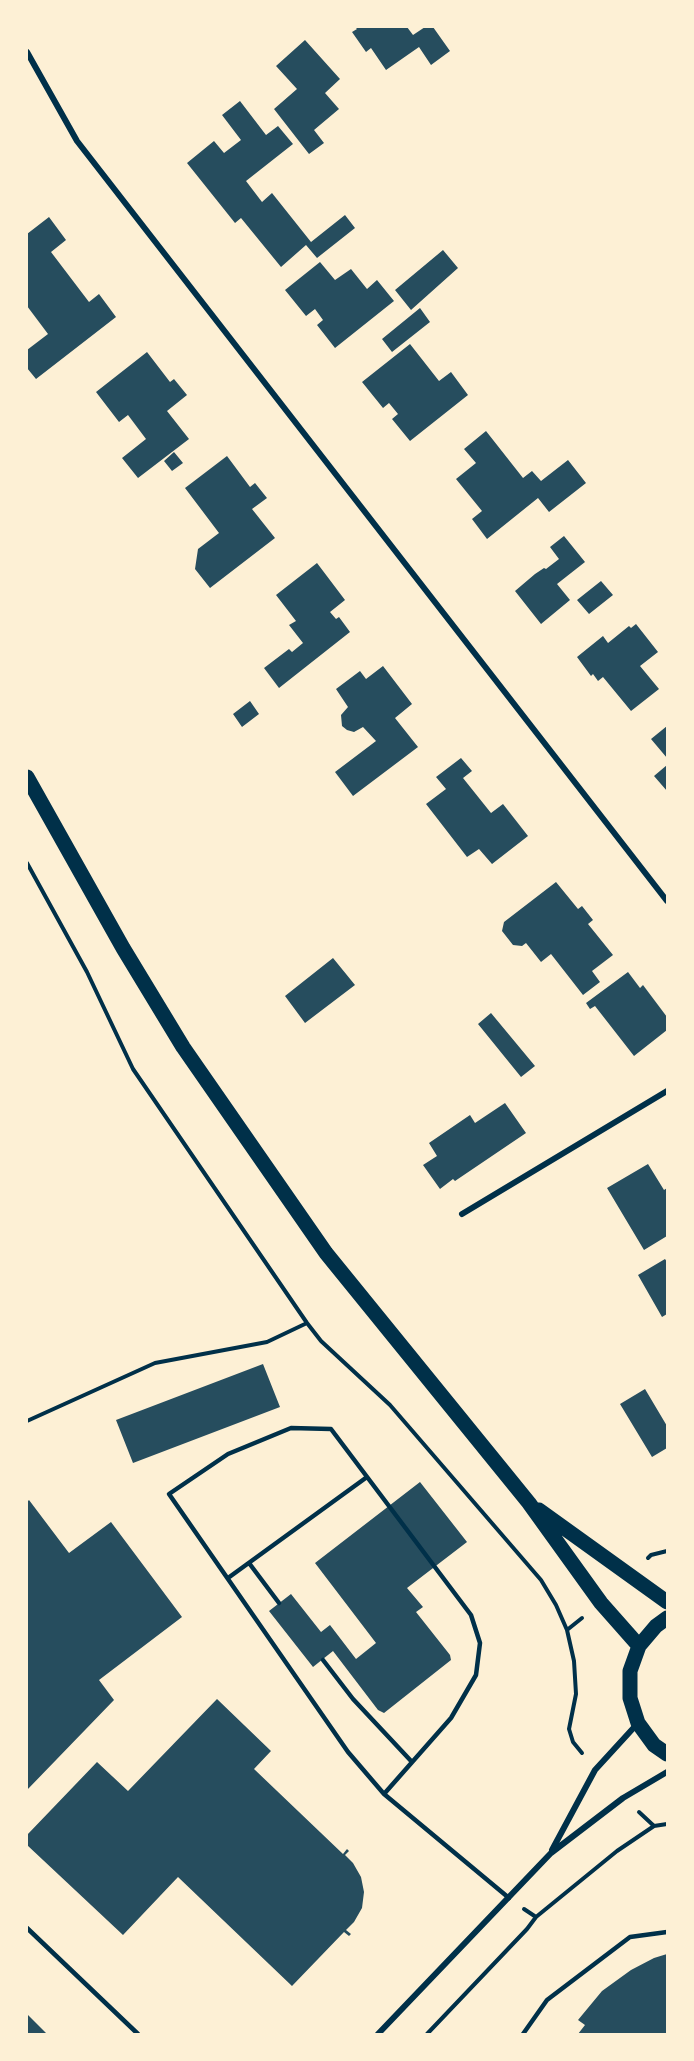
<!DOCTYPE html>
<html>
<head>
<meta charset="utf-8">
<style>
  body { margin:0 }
  #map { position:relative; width:694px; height:2061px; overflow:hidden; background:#fdf0d5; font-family:"Public Sans",sans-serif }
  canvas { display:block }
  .frame { position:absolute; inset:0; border:28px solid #fdf0d5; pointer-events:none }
</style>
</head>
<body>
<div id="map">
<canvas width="694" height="2061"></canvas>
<div class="frame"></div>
</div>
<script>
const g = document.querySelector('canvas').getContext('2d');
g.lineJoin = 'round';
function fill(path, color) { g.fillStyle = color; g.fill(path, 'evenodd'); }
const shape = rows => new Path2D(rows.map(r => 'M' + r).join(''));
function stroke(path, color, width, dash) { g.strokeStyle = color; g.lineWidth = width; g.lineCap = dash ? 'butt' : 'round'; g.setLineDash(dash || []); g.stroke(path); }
fill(shape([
  [355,27,407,27,413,35,425,27,433,27,450,51,431,65,419,47,386,70,371,48,366,52,352,32,357,29],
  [305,40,340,79,325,93,339,109,314,130,324,143,309,154,274,109,297,89,276,66],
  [240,101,266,135,278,126,293,144,246,181,262,202,272,193,311,242,345,215,355,228,317,258,306,245,281,267,241,218,235,223,187,163,214,141,224,153,241,140,222,115],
  [49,217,66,240,51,252,89,302,99,294,116,317,36,379,27,368,27,350,48,334,27,306,27,234],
  [443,250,458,268,411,310,395,290],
  [320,262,335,280,351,269,367,289,377,280,394,301,335,348,317,325,323,320,315,309,306,316,285,290],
  [420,308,430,322,392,352,382,339],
  [410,344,439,381,451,372,468,395,410,441,392,419,398,414,389,403,383,408,362,382],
  [147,352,170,382,174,379,187,395,167,411,189,439,138,478,122,458,146,439,128,415,119,422,96,392],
  [486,431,523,478,532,471,541,481,568,460,586,483,549,512,538,498,487,539,472,519,482,511,456,479,476,463,464,449],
  [174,452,183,463,172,471,164,461],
  [227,456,250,487,255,483,267,498,252,509,275,538,210,588,195,569,198,549,219,533,185,488],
  [564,536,585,562,557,584,570,600,541,624,515,591,535,574,544,568,546,569,559,559,550,547],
  [317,563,345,600,330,612,336,619,339,617,350,632,279,688,264,668,289,649,292,652,303,643,289,625,296,621,276,595],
  [601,581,613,595,589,614,577,600],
  [636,624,658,652,640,666,659,689,631,711,603,677,598,681,593,674,591,676,577,657,603,636,608,643,629,626,631,628],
  [383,666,412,704,395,718,418,747,353,796,335,772,376,741,363,727,354,732,347,730,342,726,341,715,348,707,336,689,360,671,366,679],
  [250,701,259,714,242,727,233,714],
  [667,726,667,758,651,739],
  [461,758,472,771,463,778,491,813,503,804,528,836,492,864,479,849,467,857,426,804,446,789,436,777],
  [667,765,667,791,654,776],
  [556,882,578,909,582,906,593,920,588,924,613,955,592,971,600,982,583,995,551,954,541,962,526,943,522,946,513,945,502,931,504,922],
  [333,958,355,985,305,1023,285,996],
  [628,972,640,988,643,985,667,1017,667,1030,634,1056,595,1006,590,1009,586,1003],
  [491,1013,535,1066,521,1077,478,1024],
  [505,1103,526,1133,455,1181,453,1179,440,1189,423,1165,437,1156,429,1143,470,1115,475,1123],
  [648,1164,664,1190,667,1188,667,1236,644,1250,607,1188],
  [665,1259,667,1262,667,1314,662,1317,638,1275],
  [263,1364,280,1407,133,1463,116,1420],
  [645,1389,667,1426,667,1448,652,1457,620,1404],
  [420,1482,467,1542,407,1588,423,1607,416,1612,450,1655,451,1660,384,1713,378,1710,333,1651,313,1667,269,1611,291,1594,321,1632,330,1625,356,1659,376,1643,315,1563],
  [29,1500,69,1553,111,1522,182,1617,99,1680,114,1700,27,1790,27,1502],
  [217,1699,271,1751,254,1769,343,1854,347,1849,349,1851,345,1855,353,1863,361,1877,364,1892,362,1908,354,1922,346,1930,351,1934,349,1936,344,1932,292,1986,178,1877,123,1935,27,1845,27,1835,97,1762,128,1791],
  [667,1954,667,2034,578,2034,585,2025,578,2020,602,1991,631,1970,654,1958],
  [27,2014,47,2034,27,2034]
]), '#264d5e');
stroke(shape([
  [27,863,87,972,133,1069,307,1323,321,1341,390,1405,541,1580,556,1605,567,1630,574,1661,576,1694,569,1729,573,1742,582,1753],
  [27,1421,155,1363,267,1342,307,1323],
  [648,1558,651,1555,667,1551],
  [567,1630,582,1618],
  [639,1812,654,1826],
  [524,1909,536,1917],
  [427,2034,527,1929,536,1917,617,1851,654,1826,667,1824]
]), '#003049', 4);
stroke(shape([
  [249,1563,279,1603],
  [228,1578,367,1477],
  [323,1660,353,1699,412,1762],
  [384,1794,451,1718,476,1675,480,1643,471,1615,331,1429,291,1428,228,1454,169,1494,348,1752,384,1794,509,1898],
  [27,1928,138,2034],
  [523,2034,547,2000,630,1937,667,1932]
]), '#003049', 4.5);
stroke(shape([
  [27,52,77,141,667,901],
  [462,1214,667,1091],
  [552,1850,595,1770,638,1723],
  [378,2034,551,1853,623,1798,667,1772]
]), '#003049', 6);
stroke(shape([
  [27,777,123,948,183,1047,326,1253,529,1503,601,1603,639,1646],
  [539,1510,667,1602],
  [667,1618,656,1626,639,1646,630,1671,630,1698,638,1723,654,1745,667,1754]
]), '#003049', 15);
</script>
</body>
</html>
